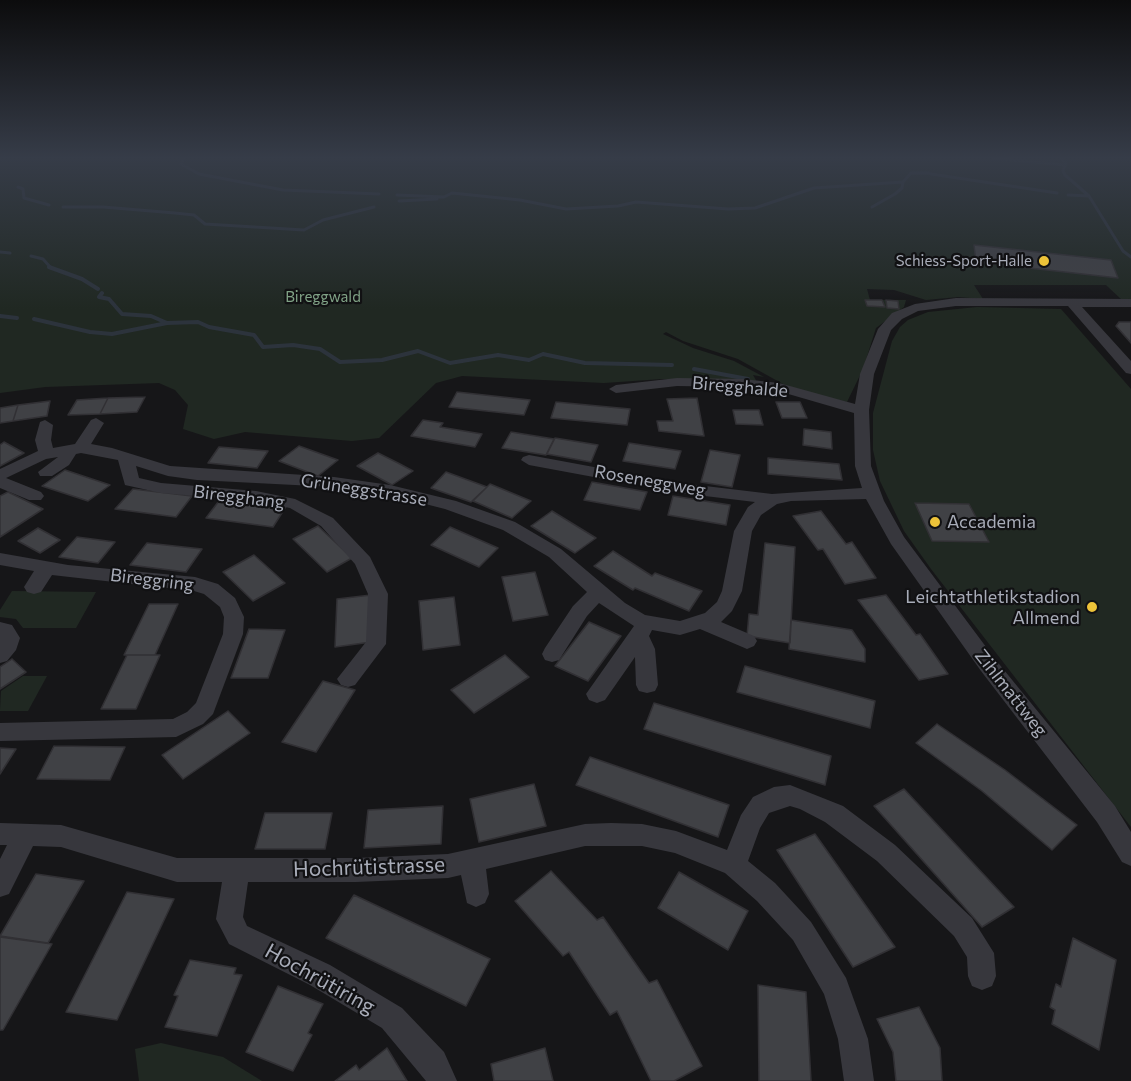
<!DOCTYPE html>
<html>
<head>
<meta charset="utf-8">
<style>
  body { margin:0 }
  canvas { display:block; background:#161618 }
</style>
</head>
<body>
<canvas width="1131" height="1081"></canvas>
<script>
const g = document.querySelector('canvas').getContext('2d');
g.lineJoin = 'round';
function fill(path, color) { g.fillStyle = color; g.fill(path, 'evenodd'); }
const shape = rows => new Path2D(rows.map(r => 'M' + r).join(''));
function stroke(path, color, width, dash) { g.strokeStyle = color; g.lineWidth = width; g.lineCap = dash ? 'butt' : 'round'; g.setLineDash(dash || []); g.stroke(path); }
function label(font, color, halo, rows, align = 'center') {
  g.font = font + ' Commissioner,sans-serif'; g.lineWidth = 4.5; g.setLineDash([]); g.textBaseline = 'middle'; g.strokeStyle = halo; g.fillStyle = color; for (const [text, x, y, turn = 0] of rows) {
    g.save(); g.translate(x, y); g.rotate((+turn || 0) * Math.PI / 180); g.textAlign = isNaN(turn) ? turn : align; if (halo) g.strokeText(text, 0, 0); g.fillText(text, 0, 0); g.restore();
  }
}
fill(shape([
  [0,158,1131,158,1131,300,1122,300,1106,285,974,285,983,299,958,297,926,300,894,290,867,289,870,300,906,300,904,307,876,328,863,369,847,402,807,393,783,384,738,359,683,341,666,332,663,334,693,348,734,361,764,377,753,375,757,382,662,379,604,383,462,376,436,383,379,438,352,441,245,432,214,439,183,429,188,405,175,390,159,383,45,387,0,393],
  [977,307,1061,309,1131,389,1131,827,931,569,904,531,880,481,873,450,873,413,892,341,900,327,908,320,928,312],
  [12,591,96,592,76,628,23,628,16,619,0,617,0,610],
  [23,676,47,676,28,711,0,711,1,691],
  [161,1043,223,1057,262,1081,139,1081,135,1049]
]), '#202822');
stroke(shape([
  [184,158,181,164,199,174,283,190,379,194],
  [992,158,1065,165],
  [1061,158,1066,163,1063,171,1065,175,1089,196,1123,251,1131,257],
  [931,174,1057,193],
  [18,187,23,189,24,198,49,205],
  [397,195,444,197,452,193,520,200,566,209,618,206,636,202,728,209,755,208,814,188,903,182,911,173,929,173],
  [1068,195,1089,196],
  [399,201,437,199],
  [63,207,103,207,175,213,194,215,205,224,304,230,323,220,374,207],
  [872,207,895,194,902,188,903,182],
  [0,252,10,253],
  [31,256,43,259,51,268]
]), '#2c333c', 3);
stroke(shape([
  [49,267,82,279,98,289],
  [102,293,99,297,109,299,122,314,151,316,167,323,198,322,209,327,254,335,263,347,293,345,320,349,340,362,382,360,418,351,450,363,498,355,529,360,543,354,585,363,672,365],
  [0,316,17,318],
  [34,319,90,332,112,334,167,323],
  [694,369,748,379]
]), '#2c333c', 4);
const building = shape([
  [974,245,1111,260,1118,278,976,262,974,245],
  [865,300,882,300,885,307,867,306,865,300],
  [886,300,898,301,899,309,887,308,886,300],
  [1119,322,1131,322,1131,343,1116,326,1119,322],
  [457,392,530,400,524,415,449,407,457,392],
  [145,397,137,412,100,414,108,398,145,397],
  [108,398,100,414,68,415,77,400,108,398],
  [697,398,704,436,659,431,657,421,673,421,667,399,697,398],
  [50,401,47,416,13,421,18,405,50,401],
  [556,402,630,409,627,425,551,418,556,402],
  [776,402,800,402,807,418,782,418,776,402],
  [18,405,13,421,0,423,0,408,18,405],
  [733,410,759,410,763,425,736,424,733,410],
  [423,420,443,423,440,427,482,434,475,447,411,436,423,420],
  [804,429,831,432,832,449,803,445,804,429],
  [511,432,554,439,546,455,502,448,511,432],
  [555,438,598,445,591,462,547,454,555,438],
  [4,442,24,453,0,466,0,445,4,442],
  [629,443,681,451,675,469,623,461,629,443],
  [299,446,338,460,318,476,279,461,299,446],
  [219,447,268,451,257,468,208,463,219,447],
  [710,450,740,455,732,487,701,482,710,450],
  [378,453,398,463,413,471,392,485,357,466,378,453],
  [768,458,839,464,842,480,768,474,768,458],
  [65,470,110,485,88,501,42,486,65,470],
  [446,472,487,487,471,502,431,488,446,472],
  [592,482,647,492,640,510,584,500,592,482],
  [490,484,531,501,512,518,473,501,490,484],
  [133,489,192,496,176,517,115,509,133,489],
  [8,492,43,509,0,537,0,496,8,492],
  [673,496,730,505,726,525,668,515,673,496],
  [222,497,287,505,273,527,206,518,222,497],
  [915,503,969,504,989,542,932,541,915,503],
  [552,511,596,538,575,553,531,526,552,511],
  [821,511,846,544,852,542,876,578,845,584,823,549,818,550,793,516,821,511],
  [318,526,352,558,327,572,293,539,318,526],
  [450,527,498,548,479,567,431,545,450,527],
  [38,528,60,540,40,553,18,541,38,528],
  [77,537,115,542,98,563,59,557,77,537],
  [147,543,202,549,186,572,130,565,147,543],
  [765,543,795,547,790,643,747,636,749,614,758,615,765,543],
  [613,551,652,576,655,573,702,591,689,611,635,588,633,590,594,566,613,551],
  [254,555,285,583,253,601,223,572,254,555],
  [535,572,548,615,513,621,502,577,535,572],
  [371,595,371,642,335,647,337,599,371,595],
  [886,595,916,635,920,634,948,674,919,680,858,600,886,595],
  [454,597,460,645,423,650,419,601,454,597],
  [149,604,178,604,155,655,124,655,149,604],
  [791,620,852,630,865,649,865,662,789,649,791,620],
  [589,622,621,636,588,681,555,666,589,622],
  [249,629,285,630,268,678,231,678,249,629],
  [127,655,160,655,136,709,101,709,127,655],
  [505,655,529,677,474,713,451,690,505,655],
  [12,659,26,672,0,689,0,667,12,659],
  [745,666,875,701,870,728,737,692,745,666],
  [323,681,355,690,316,752,282,742,323,681],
  [654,703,831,756,825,785,644,729,654,703],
  [228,711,250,733,183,779,162,755,228,711],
  [937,724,1005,770,1077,825,1052,850,982,791,916,743,937,724],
  [54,746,125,747,110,780,37,779,54,746],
  [0,748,16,749,0,774,0,748],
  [590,757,729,805,718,837,576,785,590,757],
  [534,784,546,826,479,842,470,799,534,784],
  [904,789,1014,907,982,927,874,806,904,789],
  [443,806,441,844,364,848,368,810,443,806],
  [265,813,332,813,325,849,255,849,265,813],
  [815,834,895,947,853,967,777,850,815,834],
  [551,871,597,920,603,917,649,983,657,980,702,1066,674,1081,651,1081,617,1011,610,1015,569,952,563,956,515,901,551,871],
  [679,872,748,911,728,950,658,908,679,872],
  [36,874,84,881,48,943,0,936,36,874],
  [127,892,174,899,117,1020,66,1012,127,892],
  [354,895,490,959,466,1006,326,938,354,895],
  [0,937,52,944,3,1030,0,1030,0,937],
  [1073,938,1116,960,1099,1050,1052,1024,1055,1010,1050,1007,1056,984,1061,987,1073,938],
  [190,960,236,968,234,974,242,975,217,1036,165,1027,178,996,174,995,190,960],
  [758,985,806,992,811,1081,759,1081,758,985],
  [278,986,323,1004,308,1033,312,1035,293,1071,246,1052,278,986],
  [919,1007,940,1048,942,1081,896,1081,893,1052,877,1019,919,1007],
  [387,1048,407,1081,335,1081,356,1065,359,1070,387,1048],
  [545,1048,553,1081,494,1081,491,1064,545,1048]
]);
fill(building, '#404145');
stroke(building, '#313034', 1.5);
fill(shape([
  [956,298,1131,299,1131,307,1082,307,1131,361,1131,374,1126,373,1068,306,956,306,918,311,902,319,891,330,874,374,869,410,871,466,884,501,904,537,995,659,1115,806,1131,832,1131,866,1122,862,1097,822,981,671,891,544,866,499,791,501,777,504,761,515,752,531,742,591,732,611,721,622,754,636,757,641,754,646,747,649,740,646,700,629,680,635,652,630,649,636,655,649,658,685,655,691,647,693,639,691,636,685,635,657,605,700,597,703,589,700,586,694,634,626,599,603,587,616,559,660,552,662,545,660,542,654,545,648,573,606,587,592,549,557,503,530,445,509,390,495,334,487,197,480,168,476,136,466,139,478,161,483,256,491,295,499,333,518,370,557,388,594,386,644,355,685,348,687,341,685,337,679,366,642,368,594,355,564,321,526,290,508,256,501,161,493,125,485,118,460,81,453,76,454,69,465,52,476,40,476,38,472,58,457,46,459,6,478,41,492,44,496,41,500,29,500,0,488,0,469,38,451,35,440,40,422,45,420,53,425,51,440,53,448,75,444,91,420,96,418,104,423,91,444,112,448,170,466,334,477,390,485,456,501,515,522,561,549,625,603,645,615,680,621,705,613,717,602,722,591,734,531,748,507,755,502,680,493,529,465,521,460,523,457,529,455,680,483,772,494,862,488,855,466,854,413,778,391,743,387,677,386,616,393,609,389,616,385,677,378,743,379,779,383,855,404,860,374,878,329,892,313,915,304,956,298],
  [0,553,68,565,195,577,218,584,235,598,244,617,243,634,213,714,203,724,176,737,0,741,0,723,173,719,187,712,196,703,223,634,224,617,220,607,204,594,194,591,52,575,41,592,34,594,27,592,24,587,34,571,0,565,0,553],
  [0,622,12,625,20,638,16,650,7,661,0,663,0,622],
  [790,785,843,806,895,845,972,918,994,953,996,976,992,986,982,990,972,986,968,976,967,957,954,936,877,861,825,822,800,809,790,806,769,813,760,828,748,861,775,883,811,922,846,978,868,1039,874,1081,844,1081,838,1039,824,994,793,940,757,901,725,873,675,853,642,846,585,846,486,869,489,894,485,903,476,907,467,903,461,875,448,878,356,882,248,882,243,917,247,926,330,965,402,1008,444,1052,457,1081,426,1081,382,1028,310,985,229,944,216,919,222,882,177,882,61,847,33,846,9,894,0,897,0,859,7,845,0,845,0,823,61,825,177,858,356,858,448,854,585,824,611,823,642,824,676,831,727,850,741,815,753,797,774,787,790,785]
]), '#37373d');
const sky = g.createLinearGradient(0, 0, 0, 309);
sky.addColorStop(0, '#0c0c0d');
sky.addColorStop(0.51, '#363c48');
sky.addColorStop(1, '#363c4800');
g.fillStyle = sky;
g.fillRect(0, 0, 1131, 309);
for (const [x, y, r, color] of [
  [1044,261,6,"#edc339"],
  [935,522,6,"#edc339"],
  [1092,607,6,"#edc339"]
]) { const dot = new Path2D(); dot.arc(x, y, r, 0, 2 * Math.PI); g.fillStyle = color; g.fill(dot); stroke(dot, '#111113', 2); }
label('15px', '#a8acb8', '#111113', [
  ["Schiess-Sport-Halle",1032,261]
], 'right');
label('15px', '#80a286', '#111113', [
  ["Bireggwald",323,297]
]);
label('18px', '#a8acb8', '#111113', [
  ["Biregghalde",740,387,5],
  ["Roseneggweg",650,481,10],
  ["Grüneggstrasse",364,490,9],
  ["Biregghang",239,497,7],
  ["Bireggring",152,580,7],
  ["Zihlmattweg",1011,693,52]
]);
label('18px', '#a8acb8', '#111113', [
  ["Accademia",947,522],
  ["Leichtathletikstadion",1080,597,"right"],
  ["Allmend",1080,618,"right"]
], 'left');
label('21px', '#a8acb8', '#111113', [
  ["Hochrütistrasse",369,867,-2],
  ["Hochrütiring",320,979,29]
]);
</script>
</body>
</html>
